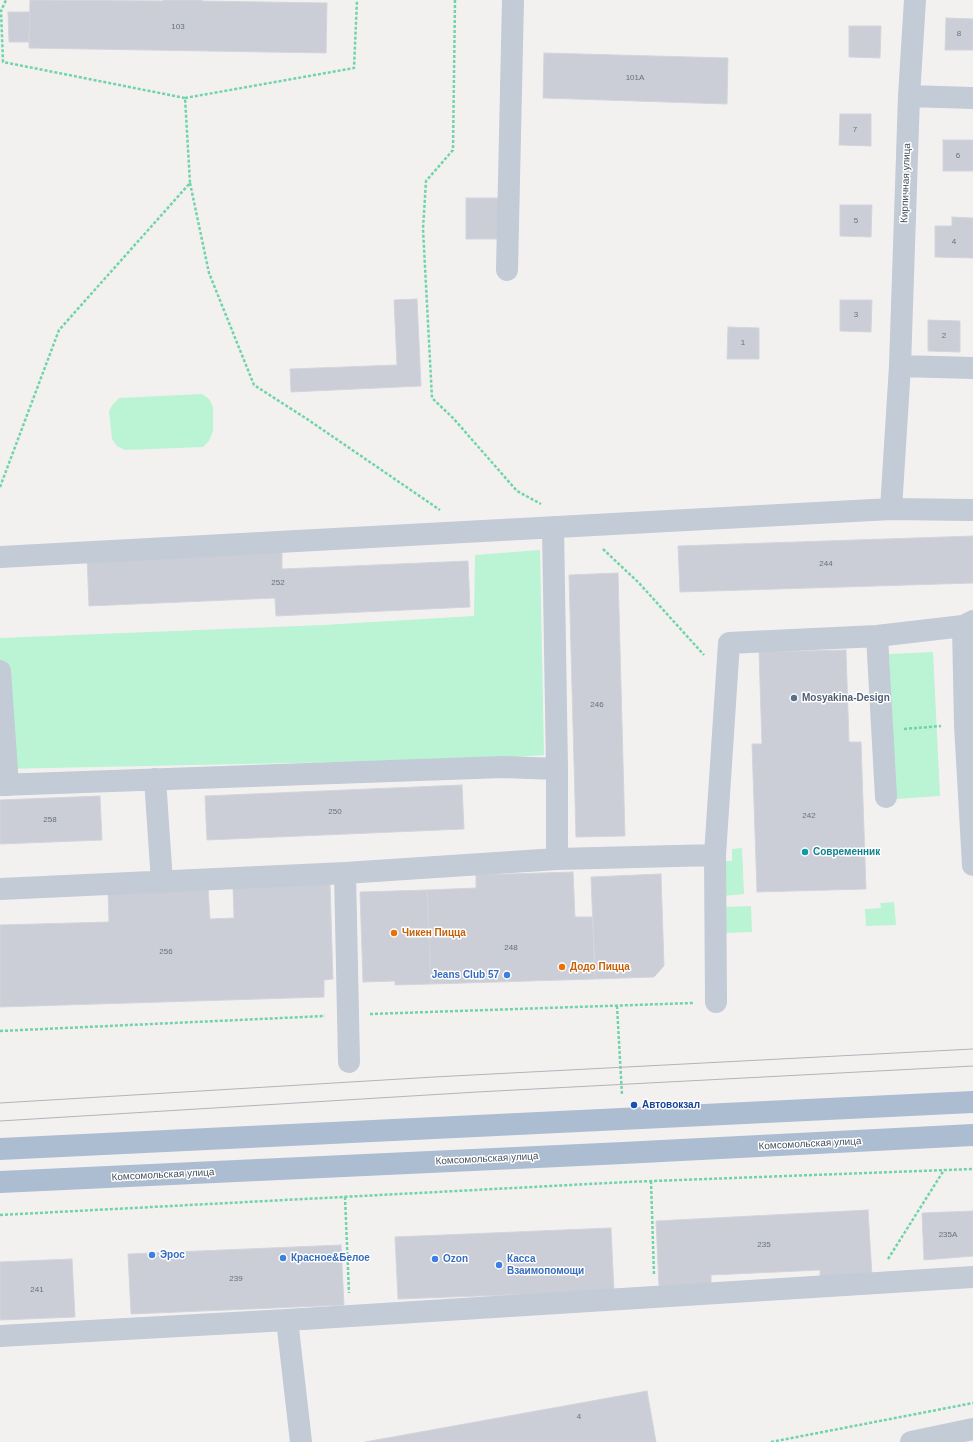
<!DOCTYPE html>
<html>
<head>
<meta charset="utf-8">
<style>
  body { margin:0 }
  canvas { display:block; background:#f3f0f0 }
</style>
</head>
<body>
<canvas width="973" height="1442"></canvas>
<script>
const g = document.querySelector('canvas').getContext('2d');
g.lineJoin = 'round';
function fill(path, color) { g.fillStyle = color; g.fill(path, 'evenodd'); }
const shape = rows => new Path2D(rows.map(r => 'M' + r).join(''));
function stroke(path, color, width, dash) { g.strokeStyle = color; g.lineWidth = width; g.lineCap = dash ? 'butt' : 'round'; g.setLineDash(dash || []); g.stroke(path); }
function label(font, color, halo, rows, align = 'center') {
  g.font = font + ' Helvetica,sans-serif'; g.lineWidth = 3; g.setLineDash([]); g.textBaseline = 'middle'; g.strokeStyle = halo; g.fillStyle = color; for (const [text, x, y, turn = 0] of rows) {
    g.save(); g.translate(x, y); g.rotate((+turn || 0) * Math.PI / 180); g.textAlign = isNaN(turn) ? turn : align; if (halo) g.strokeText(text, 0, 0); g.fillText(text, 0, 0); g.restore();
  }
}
fill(shape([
  [202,394,209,399,213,407,213,431,209,441,203,447,125,450,117,446,112,439,109,411,113,404,119,398],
  [540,550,544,755,489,759,0,769,0,638,323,625,474,616,475,555],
  [933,652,940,796,896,799,889,654],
  [742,848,744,894,723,896,722,861,732,861,732,849],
  [894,902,896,925,866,926,865,909,881,908,880,903],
  [751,906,752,932,724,933,723,907]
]), '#baf4d4');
const building = shape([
  [30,0,163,1,163,0,202,0,202,1,327,3,326,53,29,48,30,0],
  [8,12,30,12,29,42,9,42,8,12],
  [946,18,973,19,973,50,945,50,946,18],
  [849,26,881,26,880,58,849,57,849,26],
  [544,53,728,58,727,104,543,98,544,53],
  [840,114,871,114,871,146,839,145,840,114],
  [943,140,973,140,973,171,943,171,943,140],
  [466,198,499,198,500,239,466,239,466,198],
  [840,205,872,205,871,237,840,236,840,205],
  [952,217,973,218,973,258,935,257,935,226,952,226,952,217],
  [417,299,421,386,291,392,290,369,397,365,394,300,417,299],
  [840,300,872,300,871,332,840,331,840,300],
  [928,320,960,321,960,352,928,351,928,320],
  [728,327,759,328,759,359,727,359,728,327],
  [973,536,973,583,680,592,678,546,973,536],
  [282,548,282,569,468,561,470,607,276,616,275,598,89,606,87,556,282,548],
  [618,573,625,836,576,837,569,575,618,573],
  [846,650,849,742,861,742,866,889,757,892,752,744,762,744,759,652,846,650],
  [462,785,464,829,207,840,205,796,462,785],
  [100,796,102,840,0,844,0,800,100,796],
  [573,872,575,917,593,917,595,979,431,984,427,890,476,888,476,875,573,872],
  [661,874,664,966,654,977,595,979,591,877,661,874],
  [330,884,333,979,324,980,324,997,0,1007,0,925,109,922,108,890,208,887,210,919,234,918,233,887,330,884],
  [427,890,431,984,395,985,395,981,363,982,360,892,427,890],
  [868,1210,872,1276,820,1279,820,1270,711,1275,711,1283,659,1286,656,1221,868,1210],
  [973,1211,973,1256,924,1260,922,1213,973,1211],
  [611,1228,614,1291,398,1299,395,1237,611,1228],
  [341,1245,344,1305,131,1314,128,1254,341,1245],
  [72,1259,75,1317,0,1320,0,1262,72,1259],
  [647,1391,656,1442,365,1442,647,1391]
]);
fill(building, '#cbced6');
stroke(building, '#d3d5dc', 1);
stroke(shape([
  [455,0,453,150,426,181,423,229,432,398,453,418,517,491,541,504],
  [185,98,354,68,357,0],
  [190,183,209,273,254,385,307,419,440,510],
  [0,487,59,330,190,183,185,98,3,62,1,11,6,0],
  [603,549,639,583,704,655],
  [904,729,941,726],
  [617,1006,622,1095],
  [370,1014,693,1003],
  [0,1031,325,1016],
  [651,1181,654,1275],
  [345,1197,349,1293],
  [0,1215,627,1182,973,1169],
  [888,1259,944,1170],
  [771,1442,973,1403]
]), '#6fd5a8', 2.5, [3, 2]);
stroke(shape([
  [915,0,909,96,900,366,891,509,973,510],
  [909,96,973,98],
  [507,270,513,0],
  [900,366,973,368],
  [553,527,557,769],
  [0,557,891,509],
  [963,626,965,725,973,865],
  [877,636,886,797],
  [0,671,8,785],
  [155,779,162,882],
  [0,785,503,767,557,769,557,859,715,855,729,643,877,636,963,626,973,621],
  [715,855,716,1002],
  [345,873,349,1062],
  [0,889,345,873,557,859],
  [287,1320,301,1442],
  [0,1336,287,1320,973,1277],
  [911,1442,973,1429]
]), '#c2cbd6', 22);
stroke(shape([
  [0,1149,973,1102],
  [0,1182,623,1153,973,1135]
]), '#adbdd1', 22);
stroke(shape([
  [0,1103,434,1077,973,1049],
  [0,1121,477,1092,973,1066]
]), '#b1b4bb', 1);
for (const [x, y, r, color] of [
  [794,698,4,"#5c6f8a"],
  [805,852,4,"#0f9aa8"],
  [394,933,4,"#e8710a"],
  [562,967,4,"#e8710a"],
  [507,975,4,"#3f7fe0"],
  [634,1105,4,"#1a4fb4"],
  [152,1255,4,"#3f7fe0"],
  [283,1258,4,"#3f7fe0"],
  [435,1259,4,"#3f7fe0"],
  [499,1265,4,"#3f7fe0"]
]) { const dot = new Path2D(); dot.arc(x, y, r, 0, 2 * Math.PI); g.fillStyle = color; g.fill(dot); stroke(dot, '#fff', 1.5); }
label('8px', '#67717d', null, [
  ["103",178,27],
  ["8",959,34],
  ["101А",635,78],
  ["7",855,130],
  ["6",958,156],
  ["5",856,221],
  ["4",954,242],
  ["3",856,315],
  ["2",944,336],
  ["1",743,343],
  ["244",826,564],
  ["252",278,583],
  ["246",597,705],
  ["250",335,812],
  ["242",809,816],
  ["258",50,820],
  ["248",511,948],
  ["256",166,952],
  ["235А",948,1235],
  ["235",764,1245],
  ["239",236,1279],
  ["241",37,1290],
  ["4",579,1417]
]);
label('10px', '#46525f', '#fff', [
  ["Кирпичная улица",906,183,-88],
  ["Комсомольская улица",810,1144,-3],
  ["Комсомольская улица",487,1159,-3],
  ["Комсомольская улица",163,1175,-3]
]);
label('bold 10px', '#4e5e75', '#fff', [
  ["Mosyakina-Design",802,698]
], 'left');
label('bold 10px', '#0d838f', '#fff', [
  ["Современник",813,852]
], 'left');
label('bold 10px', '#c56008', '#fff', [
  ["Чикен Пицца",402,933],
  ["Додо Пицца",570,967]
], 'left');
label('bold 10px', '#366cbe', '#fff', [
  ["Jeans Club 57",499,975,"right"],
  ["Эрос",160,1255],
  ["Красное&Белое",291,1258],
  ["Ozon",443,1259],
  ["Касса",507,1259],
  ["Взаимопомощи",507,1271]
], 'left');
label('bold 10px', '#164399', '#fff', [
  ["Автовокзал",642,1105]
], 'left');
</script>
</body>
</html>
